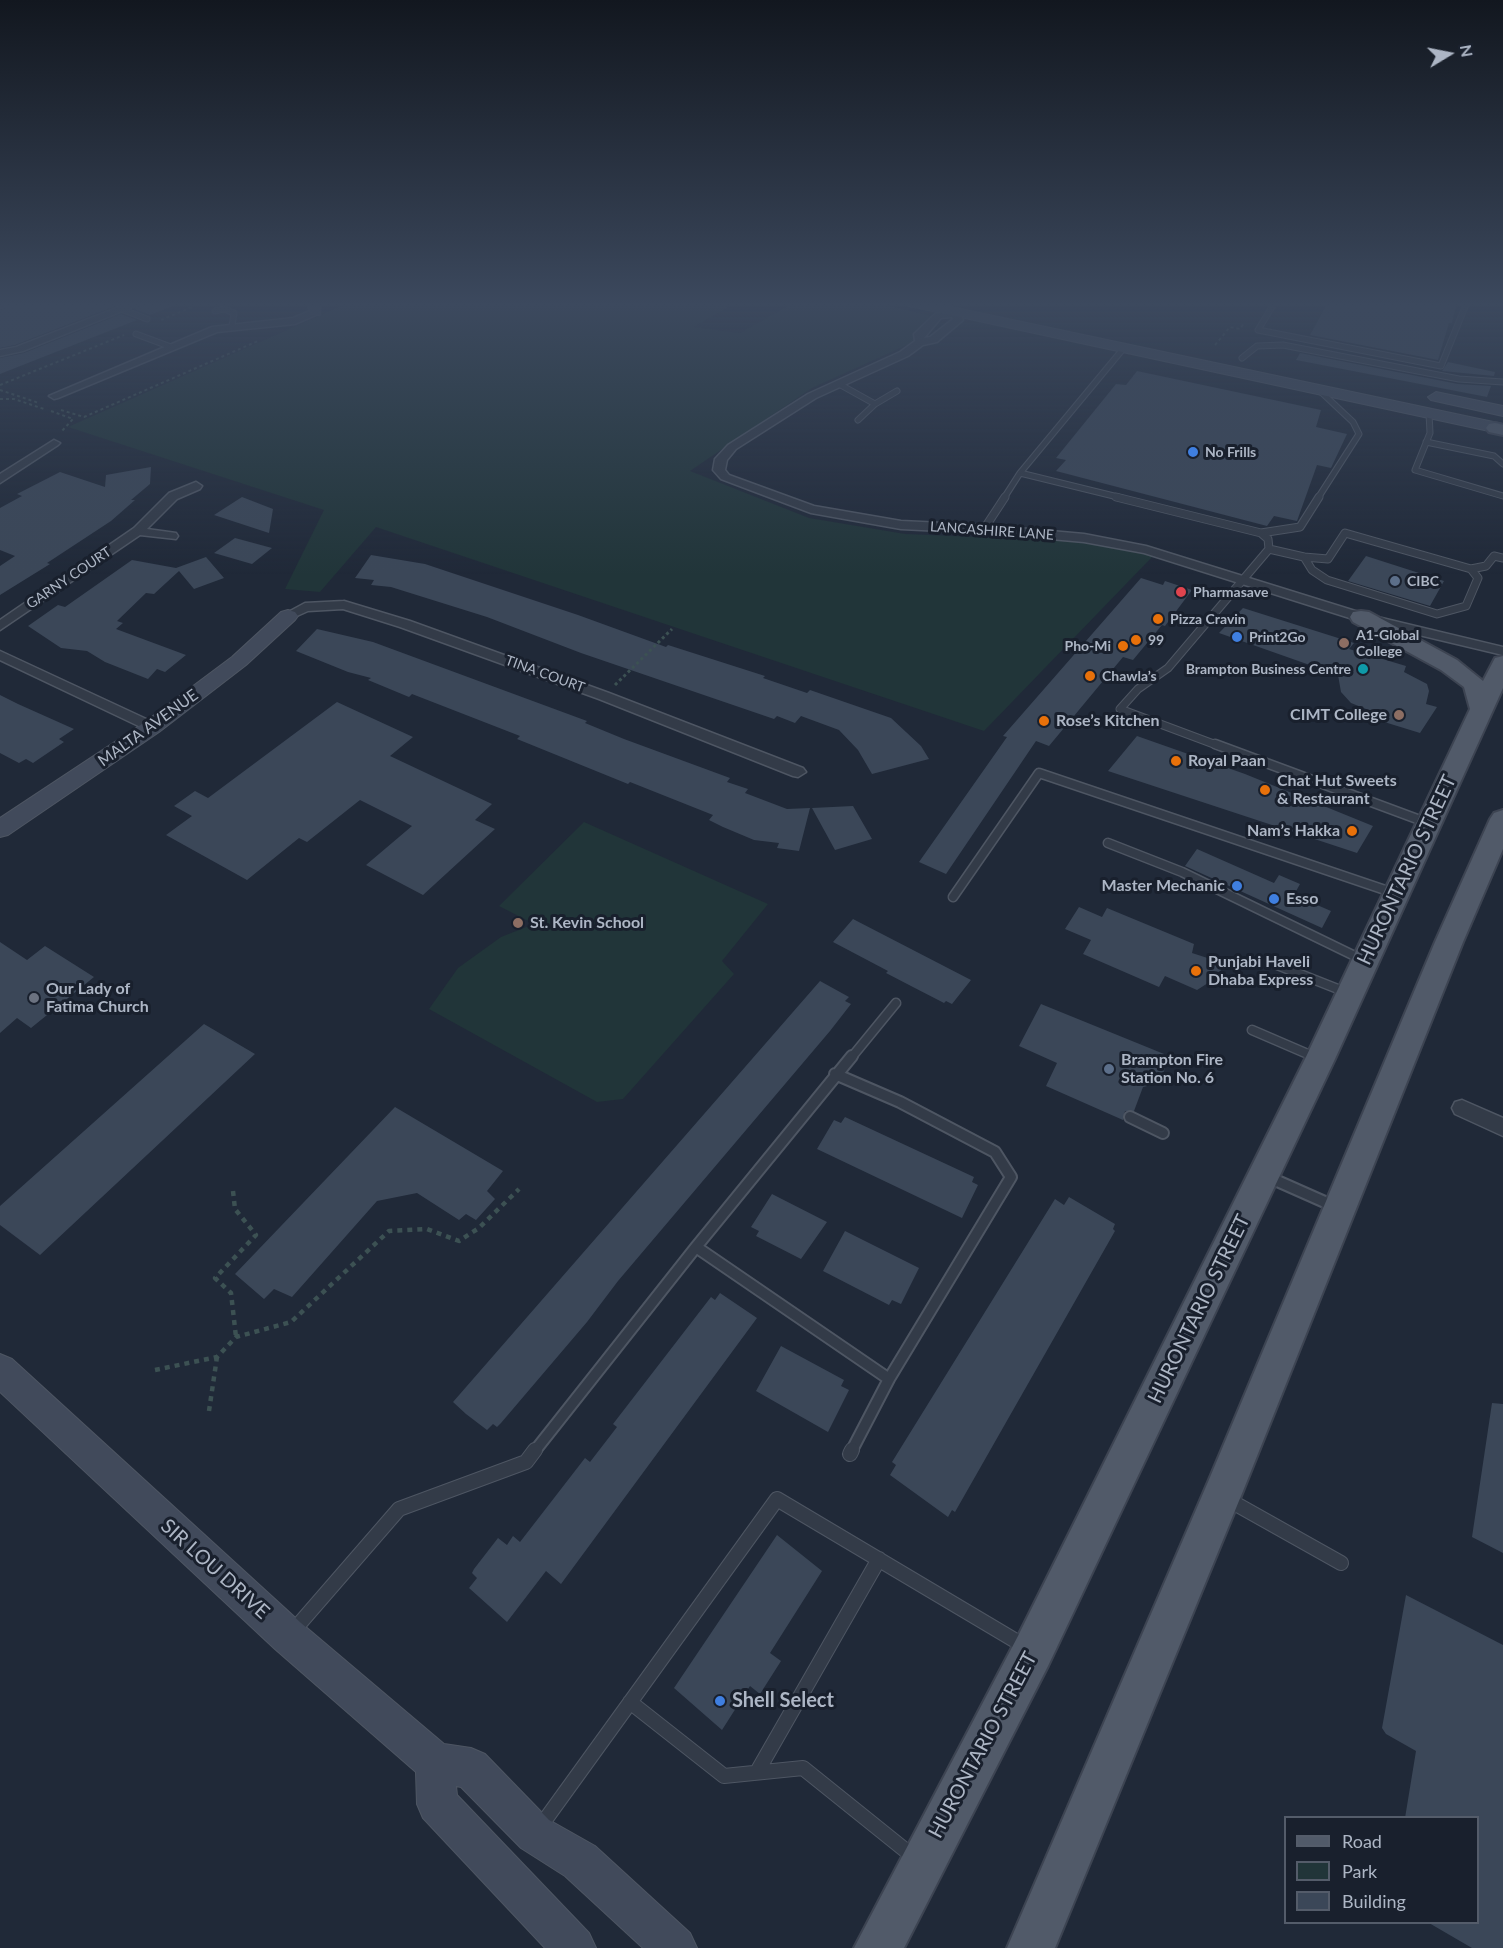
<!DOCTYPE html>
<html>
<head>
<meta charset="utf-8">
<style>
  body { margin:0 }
  #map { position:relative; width:1503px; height:1948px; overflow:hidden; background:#202938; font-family:Lato,sans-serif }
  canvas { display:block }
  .legend { position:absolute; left:1284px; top:1816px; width:195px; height:108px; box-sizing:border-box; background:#19202d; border:2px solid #545c6a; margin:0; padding:8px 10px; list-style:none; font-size:18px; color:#adb6c5 }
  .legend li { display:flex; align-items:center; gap:12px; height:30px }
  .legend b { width:30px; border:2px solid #545c6a }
  .north { position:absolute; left:1419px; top:24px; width:60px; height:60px; -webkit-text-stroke:4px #19202d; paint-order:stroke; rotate:80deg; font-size:16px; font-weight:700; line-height:24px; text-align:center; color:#adb6c5 }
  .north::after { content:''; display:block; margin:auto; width:21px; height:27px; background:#adb6c5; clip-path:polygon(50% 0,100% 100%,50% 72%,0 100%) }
</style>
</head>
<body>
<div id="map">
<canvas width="1503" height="1948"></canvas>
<ul class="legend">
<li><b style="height:8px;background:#515a69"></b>Road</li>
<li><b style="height:16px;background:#213539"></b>Park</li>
<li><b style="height:16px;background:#3b4758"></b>Building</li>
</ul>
<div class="north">N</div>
</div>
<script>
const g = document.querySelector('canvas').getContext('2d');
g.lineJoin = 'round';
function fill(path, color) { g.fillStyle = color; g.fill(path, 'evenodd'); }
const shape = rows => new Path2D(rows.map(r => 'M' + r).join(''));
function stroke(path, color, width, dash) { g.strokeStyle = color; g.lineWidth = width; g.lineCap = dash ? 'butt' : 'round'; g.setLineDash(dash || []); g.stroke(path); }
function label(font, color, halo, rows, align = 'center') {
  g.font = font + ' Lato,sans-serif'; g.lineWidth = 6; g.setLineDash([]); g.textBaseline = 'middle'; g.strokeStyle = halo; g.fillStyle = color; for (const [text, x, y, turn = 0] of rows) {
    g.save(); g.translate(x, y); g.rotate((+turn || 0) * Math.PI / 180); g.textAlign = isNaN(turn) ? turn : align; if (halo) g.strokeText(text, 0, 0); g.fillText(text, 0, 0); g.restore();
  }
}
fill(shape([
  [350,302,737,302,694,327,740,333,795,302,872,302,941,318,909,344,812,388,690,471,809,518,905,534,1096,542,1154,555,984,731,376,527,320,592,285,589,324,510,68,427],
  [584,822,768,904,722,961,734,974,623,1099,597,1102,429,1009,458,968,501,937,534,924,499,906]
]), '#213539');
fill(shape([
  [19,302,126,302,15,345,0,348,0,310],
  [147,302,181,302,181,303,150,315,134,309],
  [1328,302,1457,302,1452,323,1449,323,1438,360,1310,335],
  [121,314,137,320,0,374,0,358,24,353],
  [1300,353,1458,384,1491,386,1487,397,1296,360],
  [1448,362,1495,372,1494,376,1442,371],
  [1137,371,1321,410,1316,427,1347,434,1331,468,1317,465,1297,521,1274,516,1267,526,1056,471,1066,460,1056,458,1116,384,1126,385],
  [151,467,150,484,131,500,135,500,111,521,47,563,50,564,0,595,0,566,15,556,0,550,0,508,22,496,17,494,60,472,105,487,106,475],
  [242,497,273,509,269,533,214,515],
  [235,538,272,548,252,564,214,553],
  [371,555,425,564,578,615,666,647,668,645,765,676,763,678,807,693,810,690,891,718,921,746,929,759,872,774,858,750,839,730,801,716,795,723,777,716,774,719,581,653,487,617,391,587,371,585,374,580,355,578],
  [1366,556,1444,581,1430,606,1348,581],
  [206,557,224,578,194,589,179,571,154,594,146,593,117,621,123,623,116,629,186,655,165,672,157,669,148,679,105,662,87,651,61,648,28,626,58,605,65,607,132,560,176,568],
  [1141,578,1163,585,1165,581,1192,590,1165,626,1162,625,1133,660,1123,657,1049,746,1036,741,946,874,919,862,1007,737,1003,736],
  [1243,608,1354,643,1349,649,1406,666,1404,672,1427,684,1429,691,1426,704,1437,707,1420,733,1368,717,1371,711,1351,703,1341,692,1338,675,1219,633],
  [317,629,373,642,587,721,585,723,624,739,730,778,727,782,748,789,745,793,787,809,810,808,799,851,777,848,779,843,754,840,723,827,709,820,713,815,630,782,628,784,517,739,520,736,412,694,409,697,368,680,371,678,348,672,296,651],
  [0,695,18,704,74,729,59,739,64,742,33,763,26,759,19,763,0,753],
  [337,702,413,737,390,756,492,804,475,820,495,829,423,895,366,865,412,826,360,800,307,842,299,838,247,880,166,835,192,816,174,806,195,791,208,798],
  [1137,736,1245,774,1373,826,1357,853,1108,771],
  [853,806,872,839,835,850,812,808],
  [1197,849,1274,883,1279,875,1300,884,1294,895,1331,911,1322,928,1185,866],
  [1079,907,1102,917,1107,908,1194,944,1192,953,1223,963,1219,976,1197,990,1165,976,1159,987,1083,954,1091,940,1065,929],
  [853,919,971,980,952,1004,946,1001,944,1003,911,986,886,973,888,971,833,942],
  [0,942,27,960,45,946,94,977,31,1028,17,1018,0,1033],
  [820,981,849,997,845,1001,851,1004,830,1031,618,1281,587,1322,501,1423,497,1427,493,1424,487,1430,466,1414,453,1402],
  [1041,1004,1169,1056,1160,1083,1143,1087,1134,1111,1125,1111,1123,1120,1046,1086,1057,1063,1019,1046],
  [204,1024,255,1054,40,1255,0,1225,0,1206],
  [395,1107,503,1171,487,1191,495,1199,476,1220,466,1214,459,1220,417,1193,377,1201,292,1297,274,1289,264,1299,235,1274],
  [845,1117,974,1177,972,1182,978,1185,962,1218,817,1149,834,1120,841,1123],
  [772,1194,827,1222,801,1259,756,1236,759,1231,751,1227],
  [1069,1197,1115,1224,1113,1229,1115,1231,955,1512,952,1510,948,1517,890,1475,896,1465,892,1462,1055,1199,1064,1205],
  [845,1231,919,1268,901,1304,892,1300,889,1305,823,1271],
  [720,1293,757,1318,561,1584,546,1571,507,1622,469,1588,477,1578,472,1573,474,1569,498,1538,507,1545,513,1536,520,1542,585,1458,590,1462,617,1427,613,1424,711,1297,715,1300],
  [781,1346,844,1380,841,1386,849,1390,828,1432,756,1391],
  [1492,1403,1503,1404,1503,1553,1472,1537],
  [777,1535,822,1571,770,1653,781,1661,760,1694,750,1686,722,1730,674,1688],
  [1406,1595,1503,1645,1503,1948,1472,1948,1429,1923,1478,1923,1478,1818,1405,1818,1416,1751,1386,1734,1382,1728]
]), '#3b4758');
const laneFar4 = shape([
  [1275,302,1258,330,1441,366,1467,302],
  [121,309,147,319],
  [215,311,224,309,234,313,232,326],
  [136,334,171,347],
  [1242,358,1257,346,1283,345,1459,379,1503,382],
  [839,384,875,404],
  [1429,413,1430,433,1415,470,1503,496],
  [858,420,875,404,897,391],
  [1426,442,1494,456,1503,464],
  [1020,473,1123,349],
  [1004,498,1020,473,1122,498],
  [1318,498,1359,434,1353,422,1320,391]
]);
const laneFar3 = shape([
  [1116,497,1261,533,1268,539,1269,549,1168,668,1138,689,1120,709,1219,746],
  [984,529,1005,497],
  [1261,533,1300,527,1319,497],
  [1269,549,1304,557,1328,559,1345,533,1471,569,1486,566,1494,556,1503,558],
  [1304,557,1312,570,1327,580,1437,614,1466,606,1478,578,1471,569]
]);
const laneFar2 = shape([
  [1215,744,1428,823],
  [1108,843,1182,872,1363,960],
  [953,897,1039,773,1394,893],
  [1272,963,1348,993],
  [1252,1030,1317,1058],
  [851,1058,896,1003]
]);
const laneFar1 = shape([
  [1314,1056,1318,1058],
  [835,1074,900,1102,995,1152,1011,1177,889,1379,851,1452],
  [1130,1117,1163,1133],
  [1266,1176,1336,1207],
  [696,1247,889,1379],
  [534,1452,696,1247,852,1056]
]);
const lane = shape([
  [850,1454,852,1450],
  [1227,1499,1341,1563],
  [294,1630,399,1509,526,1462,535,1450],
  [630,1702,724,1776,803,1768,915,1858],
  [757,1772,879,1559],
  [540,1827,777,1499,1026,1647]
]);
const street = shape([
  [0,302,17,302,0,308,0,302],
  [132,302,145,302,23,351,0,356,0,350,16,347,132,302],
  [315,309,318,310,318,314,295,324,217,332,58,398,54,399,49,396,212,327,293,318,315,309],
  [956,310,959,311,963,320,937,342,923,345,908,356,816,398,736,449,727,460,725,470,729,475,814,506,901,521,984,525,1084,534,1146,546,1365,614,1503,647,1503,655,1356,620,1144,553,1084,542,984,533,901,529,811,513,721,479,713,470,715,459,728,445,808,394,900,352,915,341,914,334,935,314,956,310],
  [952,317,953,319,930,337,924,338,941,318,952,317],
  [54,440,60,443,58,445,0,483,0,474,54,440],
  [196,482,202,486,200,489,177,499,147,529,176,533,178,536,176,539,140,535,0,630,0,620,134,528,169,493,196,482],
  [344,601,410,621,609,693,803,768,806,772,798,777,793,776,599,699,400,627,343,609,308,611,288,620,281,616,305,603,344,601],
  [0,651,157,724,159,727,152,732,147,730,0,660,0,651],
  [1462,1100,1503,1118,1503,1136,1455,1114,1452,1108,1455,1102,1462,1100]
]);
const secondary = shape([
  [307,302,321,302,320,315,310,315,307,302],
  [902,302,928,302,1503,424,1503,434,909,306,902,302],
  [1436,392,1503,406,1503,416,1431,400,1428,397,1436,392],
  [288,610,295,612,298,616,295,620,246,665,159,732,8,835,0,837,0,818,145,722,232,657,281,612,288,610],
  [0,1354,12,1359,301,1623,444,1744,471,1748,485,1754,549,1820,595,1846,690,1933,697,1948,643,1948,565,1876,521,1848,461,1787,456,1786,457,1795,589,1933,596,1948,545,1948,423,1818,417,1804,416,1772,275,1649,0,1392,0,1354]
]);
const primary = shape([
  [1495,423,1503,425,1503,435,1489,432,1486,428,1489,424,1495,423],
  [1361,611,1369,612,1457,660,1483,681,1495,658,1503,656,1503,688,1335,1059,1048,1666,904,1948,854,1948,1018,1636,1305,1059,1470,709,1464,687,1441,670,1353,622,1350,617,1353,612,1361,611],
  [1503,810,1503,849,1463,942,1241,1496,1055,1948,1007,1948,1208,1482,1435,942,1490,819,1494,813,1503,810]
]);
stroke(laneFar4, '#4e5663', 7);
stroke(laneFar3, '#4e5663', 9);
stroke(laneFar2, '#4e5663', 11);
stroke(laneFar1, '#4e5663', 14);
stroke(lane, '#4e5663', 16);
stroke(street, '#4e5663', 3);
stroke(secondary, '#4e5663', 2);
stroke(primary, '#3d4452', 4);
stroke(shape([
  [161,320,204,302],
  [1215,345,1230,327,1240,329,1244,323],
  [0,385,124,335],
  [0,390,39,403],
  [0,399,14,399,44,409],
  [61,410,84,417,258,341],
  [51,411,73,419,61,432]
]), '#3c5153', 2, [3, 3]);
stroke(shape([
  [615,685,672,629]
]), '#3c5153', 3, [3, 3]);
stroke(shape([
  [233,1191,235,1209,256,1235,215,1278,231,1293,236,1337],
  [155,1370,217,1357,236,1337,291,1322,389,1231,427,1229,459,1241,479,1228,519,1189],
  [209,1411,217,1357]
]), '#3c5153', 4.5, [5, 5]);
stroke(laneFar4, '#333b48', 5);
stroke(laneFar3, '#333b48', 7);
stroke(laneFar2, '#333b48', 8);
stroke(laneFar1, '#333b48', 10);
stroke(lane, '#333b48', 14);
fill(street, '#333b48');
fill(secondary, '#414a5b');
fill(primary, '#515a69');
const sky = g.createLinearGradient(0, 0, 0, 575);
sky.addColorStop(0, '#12171f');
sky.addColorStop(0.53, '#3c495e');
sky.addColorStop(1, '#3c495e00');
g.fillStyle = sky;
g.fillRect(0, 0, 1503, 575);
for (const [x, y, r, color] of [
  [1193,452,6,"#3f7fe0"],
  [1395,581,6,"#5c6f8a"],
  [1181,592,6,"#e0444e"],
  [1158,619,6,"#e8710a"],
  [1237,637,6,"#3f7fe0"],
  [1136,640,6,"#e8710a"],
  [1344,643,6,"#8d6e63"],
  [1123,646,6,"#e8710a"],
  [1363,669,6,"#0f9aa8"],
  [1090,676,6,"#e8710a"],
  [1399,715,6,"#8d6e63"],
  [1044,721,6,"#e8710a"],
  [1176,761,6,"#e8710a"],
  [1265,790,6,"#e8710a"],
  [1352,831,6,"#e8710a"],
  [1237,886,6,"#3f7fe0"],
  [1274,899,6,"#3f7fe0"],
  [518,923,6,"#8d6e63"],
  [1196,971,6,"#e8710a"],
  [34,998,6,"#6b7280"],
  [1109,1069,6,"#5c6f8a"],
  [720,1701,6,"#3f7fe0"]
]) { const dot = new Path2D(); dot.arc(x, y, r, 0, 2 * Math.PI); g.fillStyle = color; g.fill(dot); stroke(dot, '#19202d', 2); }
label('bold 14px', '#adb6c5', '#19202d', [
  ["No Frills",1205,452],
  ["CIBC",1407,581],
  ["Pharmasave",1193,592],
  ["Pizza Cravin",1170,619],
  ["A1-Global",1356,635],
  ["College",1356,651],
  ["Print2Go",1249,637],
  ["99",1148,640],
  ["Pho-Mi",1111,646,"right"],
  ["Brampton Business Centre",1351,669,"right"],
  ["Chawla’s",1102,676]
], 'left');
label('14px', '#adb6c5', '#19202d', [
  ["LANCASHIRE LANE",992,531,4],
  ["GARNY COURT",69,578,-34],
  ["TINA COURT",545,674,20]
]);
label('bold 16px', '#adb6c5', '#19202d', [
  ["CIMT College",1387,715,"right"],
  ["Rose’s Kitchen",1056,721],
  ["Royal Paan",1188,761],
  ["Chat Hut Sweets",1277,781],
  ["& Restaurant",1277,799],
  ["Nam’s Hakka",1340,831,"right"],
  ["Master Mechanic",1225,886,"right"],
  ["Esso",1286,899],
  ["St. Kevin School",530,923],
  ["Punjabi Haveli",1208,962],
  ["Dhaba Express",1208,980],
  ["Our Lady of",46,989],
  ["Fatima Church",46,1007],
  ["Brampton Fire",1121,1060],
  ["Station No. 6",1121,1078]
], 'left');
label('16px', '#adb6c5', '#19202d', [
  ["MALTA AVENUE",148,728,-36]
]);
label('20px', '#adb6c5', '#19202d', [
  ["HURONTARIO STREET",1407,870,-65],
  ["HURONTARIO STREET",1199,1309,-64],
  ["SIR LOU DRIVE",215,1569,42],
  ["HURONTARIO STREET",983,1745,-62]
]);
label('bold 20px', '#adb6c5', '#19202d', [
  ["Shell Select",732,1701]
], 'left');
</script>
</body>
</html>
